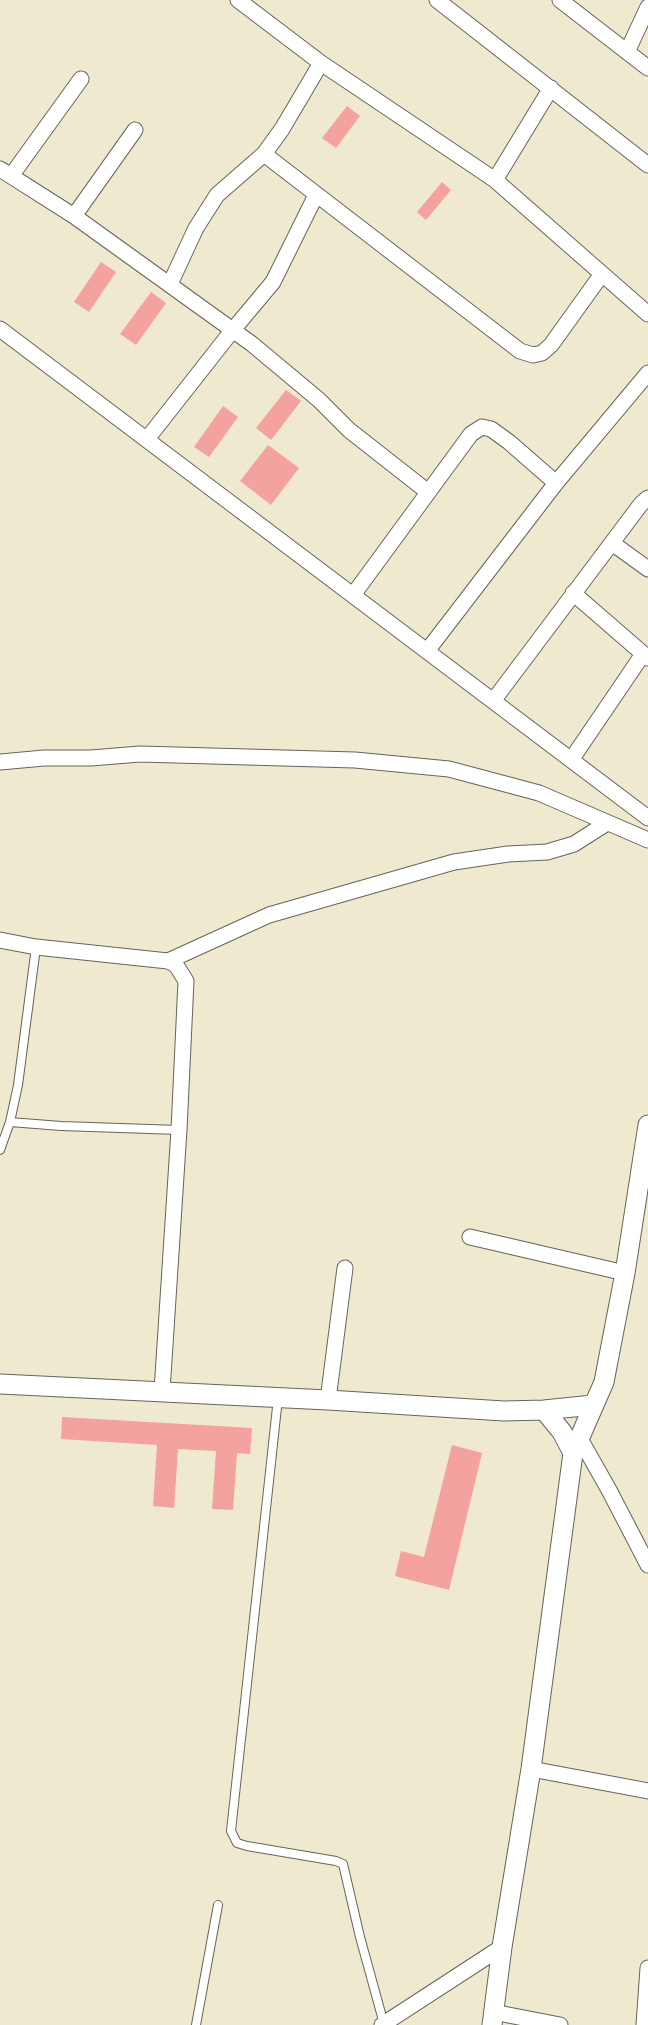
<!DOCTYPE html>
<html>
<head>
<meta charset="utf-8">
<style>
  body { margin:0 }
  canvas { display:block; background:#efe9cf }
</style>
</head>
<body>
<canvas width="648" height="2025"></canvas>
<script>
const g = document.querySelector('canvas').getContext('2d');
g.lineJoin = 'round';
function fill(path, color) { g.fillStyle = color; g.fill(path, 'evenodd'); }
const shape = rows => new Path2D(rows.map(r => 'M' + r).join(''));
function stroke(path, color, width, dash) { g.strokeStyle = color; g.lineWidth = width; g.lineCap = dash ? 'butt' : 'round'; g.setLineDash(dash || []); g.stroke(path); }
fill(shape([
  [347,106,360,116,336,148,322,138],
  [442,182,451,190,426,220,417,212],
  [101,262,116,272,89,312,74,302],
  [151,292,166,303,136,345,120,334],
  [286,390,301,401,271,440,256,428],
  [223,406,238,417,209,457,194,447],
  [268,445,299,468,271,505,240,481],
  [62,1417,252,1428,250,1454,237,1453,233,1510,212,1509,216,1451,178,1449,174,1508,153,1506,157,1445,61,1439],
  [452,1445,482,1453,449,1590,395,1576,401,1551,424,1557]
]), '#f4a2a0');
const service = shape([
  [10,1122,61,1126,179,1130],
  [0,1150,10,1122,18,1085,36,947],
  [278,1398,231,1831,237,1843,247,1846,336,1861,343,1864,360,1937,384,2024],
  [196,2025,218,1905]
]);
const minor = shape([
  [238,0,321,63,495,180,648,314],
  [437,0,648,165],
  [560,0,648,68],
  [627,52,648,7],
  [264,154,520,351,533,355,542,353,551,345,602,274],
  [0,169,74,216,252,344,319,400,349,430,428,492],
  [11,176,81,79],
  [495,180,551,88],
  [74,216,135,130],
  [170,284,196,228,217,195,264,154,282,129,321,63],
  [0,329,648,818],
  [147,439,232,331,273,282,316,195],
  [612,543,648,569],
  [573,593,648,658],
  [353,595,471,434,482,427,491,429,509,442,556,483],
  [427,651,556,483,648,373],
  [493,701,641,504,648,498],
  [571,760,643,654],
  [0,762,44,758,91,758,140,754,355,760,449,769,539,793,648,840],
  [0,940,36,947,168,961,176,965,186,981,179,1130,162,1391],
  [168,961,269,915,454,862,508,854,547,852,574,844,607,823],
  [470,1237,625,1273],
  [328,1400,345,1268],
  [579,1437,609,1490,648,1565],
  [531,1769,648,1791],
  [493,2012,560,2025],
  [382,2025,502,1947],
  [644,2025,648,1968]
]);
const tertiary = shape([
  [0,1384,328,1400,504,1411,544,1410,593,1405],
  [544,1410,562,1432,573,1453],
  [492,2025,502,1947,531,1769,573,1453,604,1382,625,1273,648,1125]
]);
stroke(service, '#66645b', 10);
stroke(minor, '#66645b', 17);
stroke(tertiary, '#66645b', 21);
stroke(service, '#fff', 8);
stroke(minor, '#fff', 15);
stroke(tertiary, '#fff', 19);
</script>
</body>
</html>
